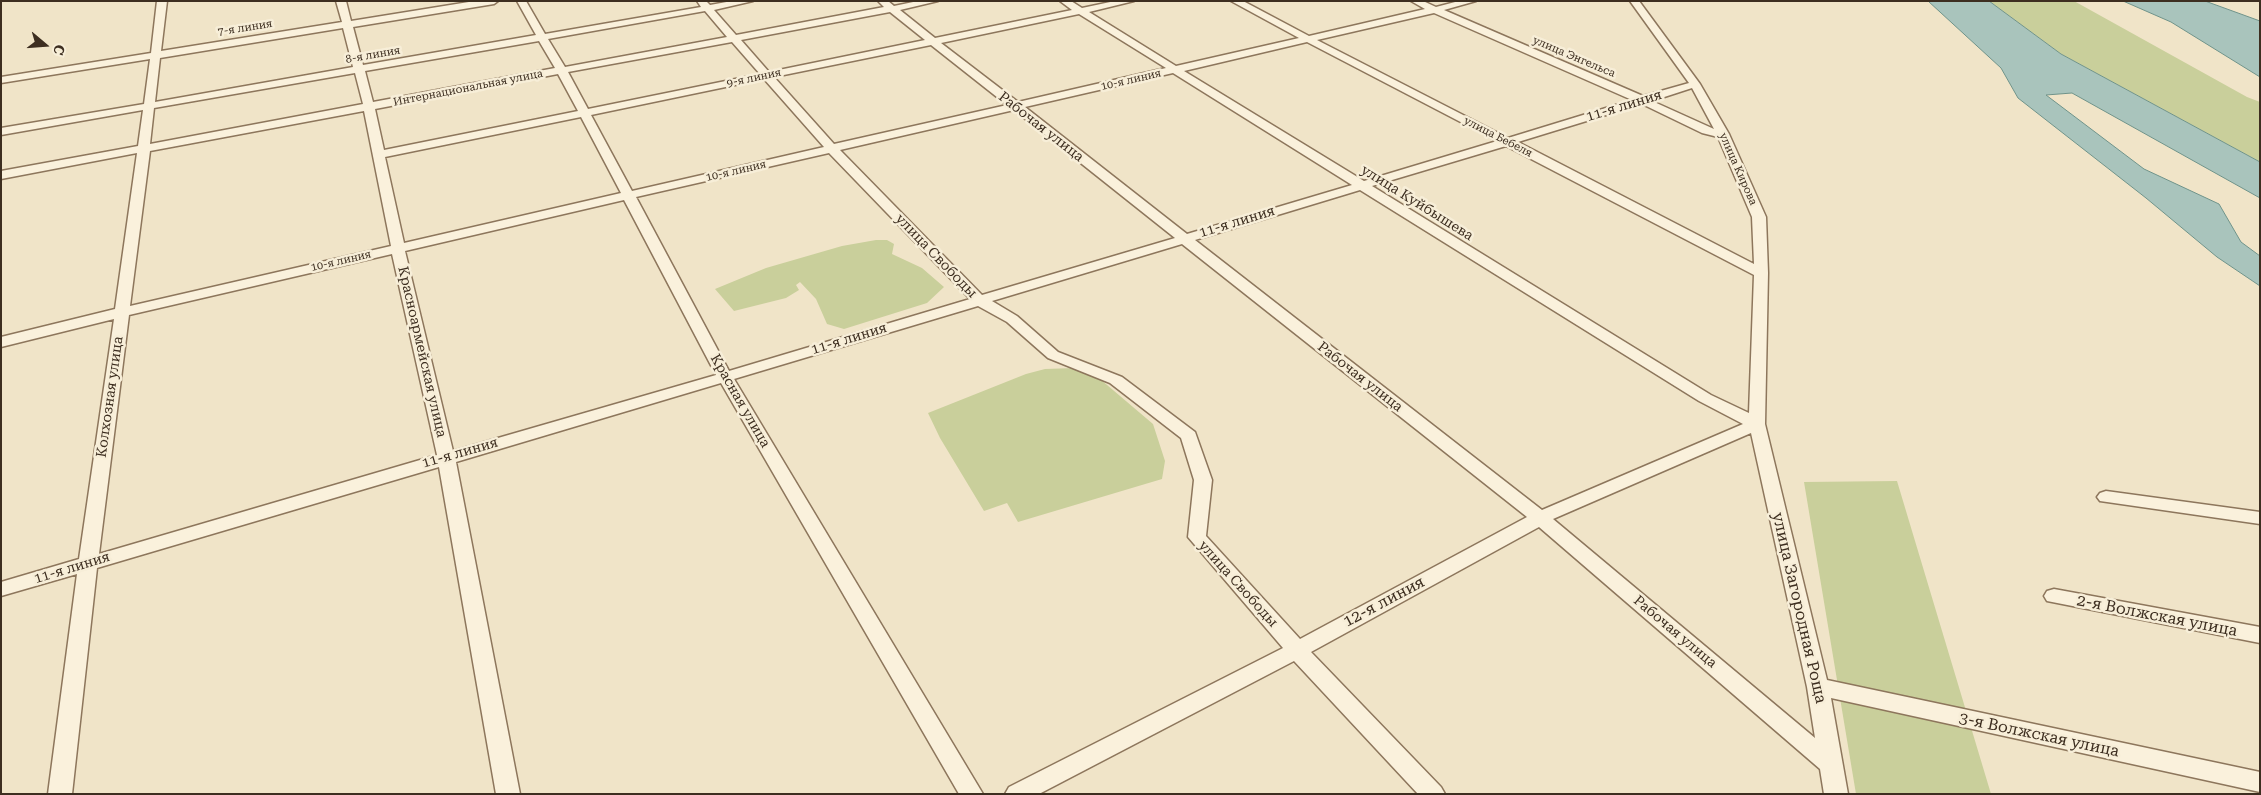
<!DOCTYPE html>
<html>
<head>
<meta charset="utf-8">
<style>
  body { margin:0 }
  #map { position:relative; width:2261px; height:795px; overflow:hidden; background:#f0e4c8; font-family:"Roboto Serif",serif }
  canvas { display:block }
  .frame { position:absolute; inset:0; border:2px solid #3d2e20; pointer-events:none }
  .north { position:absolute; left:20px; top:20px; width:50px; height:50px; -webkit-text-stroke:4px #f7eed8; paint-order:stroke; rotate:108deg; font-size:14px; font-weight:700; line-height:20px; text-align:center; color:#3d2e20 }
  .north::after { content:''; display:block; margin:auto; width:18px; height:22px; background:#3d2e20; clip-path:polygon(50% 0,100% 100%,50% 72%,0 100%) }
</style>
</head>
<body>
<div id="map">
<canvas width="2261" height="795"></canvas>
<div class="frame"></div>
<div class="north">С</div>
</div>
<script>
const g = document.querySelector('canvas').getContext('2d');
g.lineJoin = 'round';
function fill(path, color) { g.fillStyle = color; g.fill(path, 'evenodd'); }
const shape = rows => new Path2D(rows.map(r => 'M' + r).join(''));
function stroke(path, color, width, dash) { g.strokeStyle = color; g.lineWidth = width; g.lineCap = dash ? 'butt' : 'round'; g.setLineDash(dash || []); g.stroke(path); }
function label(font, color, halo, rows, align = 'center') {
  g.font = font + ' "Roboto Serif",serif'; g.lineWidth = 5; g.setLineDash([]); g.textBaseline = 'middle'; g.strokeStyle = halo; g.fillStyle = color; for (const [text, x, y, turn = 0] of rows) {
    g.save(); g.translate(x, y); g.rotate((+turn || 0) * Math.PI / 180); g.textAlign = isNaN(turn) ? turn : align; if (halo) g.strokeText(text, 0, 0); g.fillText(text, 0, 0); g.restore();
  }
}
fill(shape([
  [1989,1,2074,1,2247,97,2260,102,2260,162,2061,54],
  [876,240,887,240,894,244,892,254,922,268,944,287,927,303,844,329,827,324,816,299,800,282,796,285,799,290,786,298,734,311,715,289,766,268,842,246],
  [1074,368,1100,379,1153,424,1165,461,1162,479,1018,522,1007,503,984,511,940,438,928,413,1026,374,1045,369],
  [1897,481,1991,794,1856,794,1804,482]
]), '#c9cf9b');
const water = shape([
  [1928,1,1989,1,2061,54,2260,162,2260,198,2072,93,2046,95,2144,169,2219,204,2241,242,2260,256,2260,286,2217,257,2146,198,2018,98,2001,68,1928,1],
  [2123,1,2205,1,2260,21,2260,77,2171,22,2123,1]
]);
fill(water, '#a9c4bc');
stroke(water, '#6f938a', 1);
const minor = shape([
  [157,1,167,1,161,51,342,22,336,1,346,1,351,21,475,1,498,1,494,4,353,27,363,65,536,35,517,1,526,1,545,34,701,7,697,1,706,1,710,5,732,1,753,1,714,10,736,35,884,7,878,1,888,1,894,6,918,1,938,1,900,10,935,38,1072,10,1060,1,1071,1,1082,8,1115,1,1134,1,1089,12,1176,66,1299,38,1231,1,1243,1,1309,36,1425,9,1411,1,1423,1,1436,7,1459,1,1476,1,1444,10,1643,96,1689,83,1630,1,1639,1,1700,84,1729,134,1766,217,1768,273,1765,424,1827,680,2260,772,2260,792,1831,698,1848,794,1824,794,1820,769,1539,527,1311,652,1441,787,1445,794,1418,794,1294,661,1039,794,1005,794,1009,787,1283,648,1188,537,1194,480,1181,438,1110,383,1048,358,1007,322,978,306,734,379,983,794,959,794,721,383,456,462,520,794,496,794,439,467,97,568,72,794,48,794,77,574,1,596,1,582,79,559,114,319,1,347,1,337,115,309,137,153,1,179,1,171,138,146,143,110,1,135,1,128,144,104,150,59,1,83,1,77,151,53,157,1],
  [705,11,727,37,565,67,548,39,705,11],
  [890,12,925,40,769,72,741,40,890,12],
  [1434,13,1632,100,1508,138,1317,40,1434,13],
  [1079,14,1166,68,1018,102,941,43,1079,14],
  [343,28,353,67,155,102,160,58,343,28],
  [539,41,555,68,373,102,365,71,539,41],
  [732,42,760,74,588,109,568,72,732,42],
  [1307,42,1497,141,1364,181,1184,71,1307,42],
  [931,45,1007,105,834,144,774,77,931,45],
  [355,73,363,104,150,144,154,108,355,73],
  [1173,73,1352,185,1187,234,1025,107,1173,73],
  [558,74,578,111,384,150,375,109,558,74],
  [764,79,824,147,632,191,591,115,764,79],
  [1692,88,1714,129,1652,101,1692,88],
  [1642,104,1702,133,1718,137,1752,217,1754,264,1518,142,1642,104],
  [1014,110,1175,238,982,295,840,150,1014,110],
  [364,111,391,246,130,306,150,151,364,111],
  [581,117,621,193,404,243,385,157,581,117],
  [1506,146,1754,275,1749,413,1711,395,1372,186,1506,146],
  [829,153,970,299,729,371,636,197,829,153],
  [1360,190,1699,401,1743,424,1542,510,1195,240,1360,190],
  [624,200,716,375,453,451,405,251,624,200],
  [1182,244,1527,517,1300,639,1206,536,1212,480,1195,432,1122,377,1058,352,1017,316,992,301,1182,244],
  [392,254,437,455,99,554,129,315,392,254],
  [1751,433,1807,687,1815,738,1553,519,1751,433],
  [2106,491,2260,512,2260,524,2100,501,2097,497,2100,493,2106,491],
  [2054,589,2260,627,2260,643,2047,601,2044,596,2047,591,2054,589]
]);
stroke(minor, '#8d765c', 3);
fill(minor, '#faf1dc');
label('11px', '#3d2e20', '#f7eed8', [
  ["7-я линия",245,28,-9],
  ["8-я линия",373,55,-10],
  ["улица Энгельса",1574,57,23],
  ["9-я линия",754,78,-12],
  ["10-я линия",1131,80,-13],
  ["Интернациональная улица",468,88,-11],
  ["улица Бебеля",1498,137,27],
  ["улица Кирова",1738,169,66],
  ["10-я линия",736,171,-13],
  ["10-я линия",341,261,-13]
]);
label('14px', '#3d2e20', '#f7eed8', [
  ["11-я линия",1624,106,-17],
  ["Рабочая улица",1041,127,38],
  ["улица Куйбышева",1417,203,32],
  ["11-я линия",1237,222,-17],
  ["улица Свободы",936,256,46],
  ["11-я линия",849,339,-17],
  ["Красноармейская улица",422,352,77],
  ["Рабочая улица",1360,377,38],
  ["Колхозная улица",110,397,-82],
  ["Красная улица",740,401,60],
  ["11-я линия",460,453,-16],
  ["11-я линия",72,568,-17],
  ["улица Свободы",1238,584,48],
  ["Рабочая улица",1675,632,40]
]);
label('16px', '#3d2e20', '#f7eed8', [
  ["12-я линия",1384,602,-28],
  ["улица Загородная Роща",1799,608,77],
  ["2-я Волжская улица",2157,616,11],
  ["3-я Волжская улица",2039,735,12]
]);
</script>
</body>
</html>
